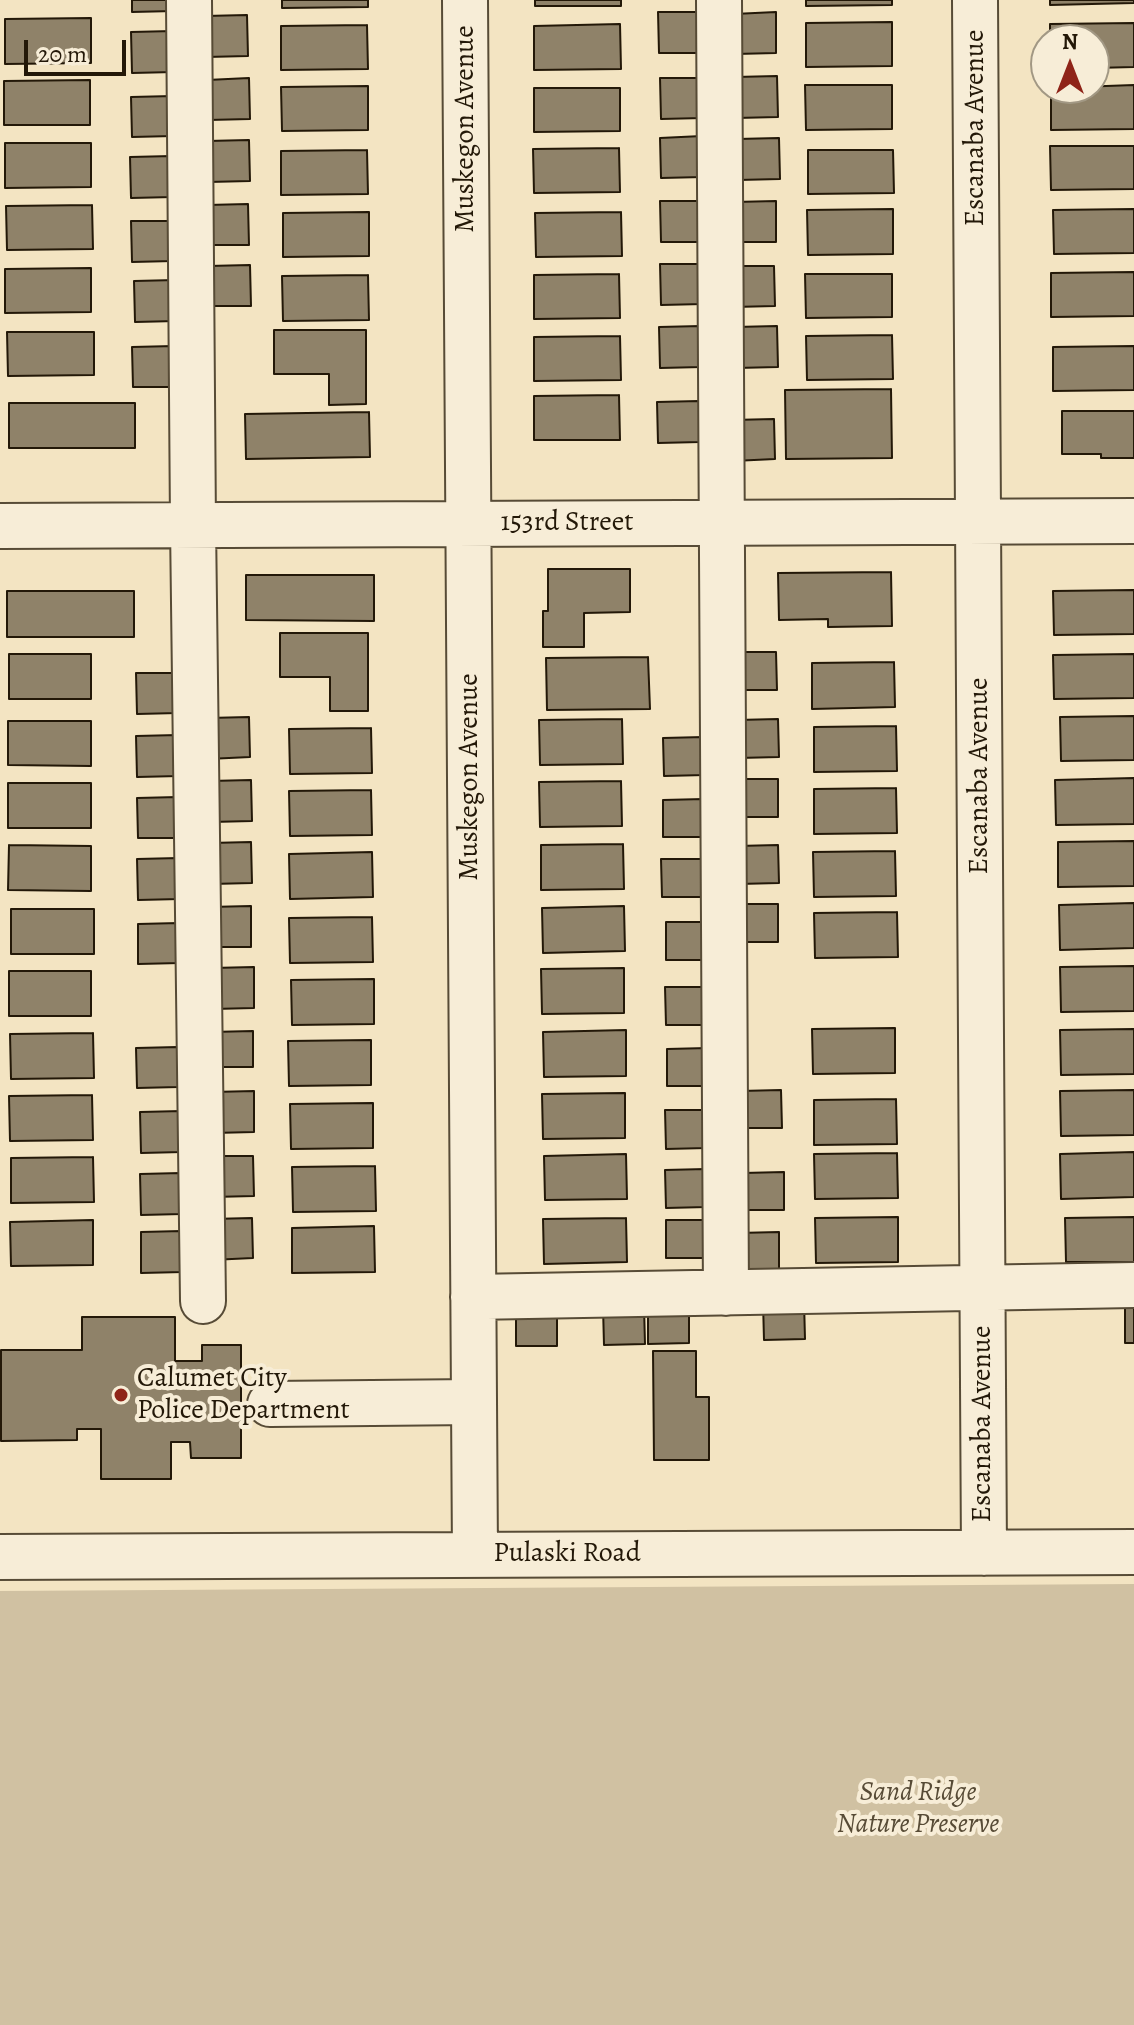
<!DOCTYPE html>
<html>
<head>
<meta charset="utf-8">
<style>
  body { margin:0 }
  #map { position:relative; width:1134px; height:2025px; overflow:hidden; background:#f3e4c2; font-family:Alegreya,serif }
  canvas { display:block }
  .north { position:absolute; left:1030px; top:24px; width:80px; height:80px; box-sizing:border-box; background:#f7edd7; border:2px solid #a29884; border-radius:50%; rotate:0deg; font-size:22px; font-weight:700; line-height:32px; text-align:center; color:#231808 }
  .north::after { content:''; display:block; margin:auto; width:28px; height:36px; background:#8f2418; clip-path:polygon(50% 0,100% 100%,50% 72%,0 100%) }
  .scale { position:absolute; left:24px; top:40px; width:102px; height:36px; box-sizing:border-box; border:4px solid #231808; border-top:0; padding-left:10px; font-size:24px; line-height:28px; white-space:nowrap; color:#231808; -webkit-text-stroke:6px #f7edd7; paint-order:stroke }
</style>
</head>
<body>
<div id="map">
<canvas width="1134" height="2025"></canvas>
<div class="north">N</div>
<div class="scale">20 m</div>
</div>
<script>
const g = document.querySelector('canvas').getContext('2d');
g.lineJoin = 'round';
function fill(path, color) { g.fillStyle = color; g.fill(path, 'evenodd'); }
const shape = rows => new Path2D(rows.map(r => 'M' + r).join(''));
function stroke(path, color, width, dash) { g.strokeStyle = color; g.lineWidth = width; g.lineCap = dash ? 'butt' : 'round'; g.setLineDash(dash || []); g.stroke(path); }
function label(font, color, halo, rows, align = 'center') {
  g.font = font + ' Alegreya,serif'; g.lineWidth = 8; g.setLineDash([]); g.textBaseline = 'middle'; g.strokeStyle = halo; g.fillStyle = color; for (const [text, x, y, turn = 0] of rows) {
    g.save(); g.translate(x, y); g.rotate((+turn || 0) * Math.PI / 180); g.textAlign = isNaN(turn) ? turn : align; if (halo) g.strokeText(text, 0, 0); g.fillText(text, 0, 0); g.restore();
  }
}
fill(shape([
  [1134,1584,1134,2025,0,2025,0,1591]
]), '#d0c1a2');
const building = shape([
  [132,0,174,0,174,11,132,12,132,0],
  [282,0,368,0,368,7,282,8,282,0],
  [535,0,621,0,621,6,535,6,535,0],
  [806,0,892,0,892,5,806,6,806,0],
  [1050,0,1134,0,1134,3,1050,5,1050,0],
  [658,12,700,12,701,53,659,53,658,12],
  [776,12,776,53,735,54,734,14,776,12],
  [247,15,248,56,206,57,205,16,247,15],
  [91,18,91,63,5,64,5,19,91,18],
  [892,22,892,66,806,67,806,23,892,22],
  [1134,23,1134,67,1094,68,1094,40,1050,40,1050,24,1134,23],
  [620,24,621,69,534,70,534,26,620,24],
  [367,25,368,69,281,70,281,26,367,25],
  [173,31,174,72,132,73,131,32,173,31],
  [777,76,778,117,736,118,735,77,777,76],
  [249,78,250,119,208,120,207,80,249,78],
  [660,78,702,78,703,118,661,119,660,78],
  [90,80,90,125,4,125,4,81,90,80],
  [805,85,892,85,892,129,806,130,805,85],
  [1134,85,1134,129,1051,130,1051,88,1134,85],
  [368,86,368,130,282,131,281,87,368,86],
  [534,88,620,88,620,131,534,132,534,88],
  [173,96,173,136,132,137,131,97,173,96],
  [702,136,703,177,661,178,660,138,702,136],
  [779,138,780,179,738,180,737,139,779,138],
  [249,140,250,181,208,182,207,141,249,140],
  [5,143,91,143,91,187,5,188,5,143],
  [1050,146,1134,146,1134,189,1051,190,1050,146],
  [619,148,620,192,534,193,533,149,619,148],
  [367,150,368,194,281,195,281,151,367,150],
  [808,150,893,150,894,193,808,194,808,150],
  [172,156,173,197,131,198,130,157,172,156],
  [660,201,702,201,703,242,661,242,660,201],
  [776,201,776,242,735,242,734,202,776,201],
  [248,204,249,245,208,245,207,205,248,204],
  [92,205,93,249,7,250,6,206,92,205],
  [893,209,893,254,808,255,807,210,893,209],
  [1134,209,1134,253,1054,254,1053,210,1134,209],
  [369,212,369,256,283,257,283,213,369,212],
  [621,212,622,256,536,257,535,213,621,212],
  [131,221,173,221,173,261,132,262,131,221],
  [660,264,702,264,703,304,661,305,660,264],
  [250,265,251,306,209,306,208,266,250,265],
  [732,266,774,266,775,306,733,307,732,266],
  [91,268,91,312,5,313,5,269,91,268],
  [1134,272,1134,316,1051,317,1051,273,1134,272],
  [619,274,620,318,534,319,534,275,619,274],
  [805,274,892,274,892,317,806,318,805,274],
  [368,275,369,320,283,321,282,276,368,275],
  [176,280,176,321,135,322,134,281,176,280],
  [701,326,702,367,660,368,659,327,701,326],
  [777,326,778,367,736,368,735,327,777,326],
  [274,330,366,330,366,404,329,405,329,374,274,374,274,330],
  [7,332,94,332,94,375,8,376,7,332],
  [892,335,893,379,807,380,806,336,892,335],
  [620,336,621,380,534,381,534,337,620,336],
  [174,346,175,387,133,387,132,347,174,346],
  [1134,346,1134,390,1053,391,1053,347,1134,346],
  [891,389,892,458,786,459,785,390,891,389],
  [619,395,620,440,534,440,534,396,619,395],
  [699,401,700,442,658,443,657,402,699,401],
  [9,403,135,403,135,448,9,448,9,403],
  [1062,411,1134,411,1134,458,1101,458,1101,454,1062,454,1062,411],
  [369,412,370,457,246,459,245,414,369,412],
  [774,419,775,459,733,461,732,420,774,419],
  [548,569,630,569,630,612,584,613,584,647,543,647,543,611,548,611,548,569],
  [891,572,892,626,828,627,828,619,779,620,778,573,891,572],
  [246,575,374,575,374,621,246,620,246,575],
  [1134,590,1134,634,1054,635,1053,591,1134,590],
  [7,591,134,591,134,637,7,637,7,591],
  [280,633,368,633,368,711,330,711,330,677,280,677,280,633],
  [735,652,776,652,777,690,736,690,735,652],
  [9,654,91,654,91,699,9,699,9,654],
  [1134,654,1134,698,1054,699,1053,655,1134,654],
  [648,657,650,709,547,710,546,658,648,657],
  [894,662,895,707,812,709,812,663,894,662],
  [136,673,178,673,178,713,137,714,136,673],
  [1134,716,1134,760,1061,761,1060,717,1134,716],
  [249,717,250,757,208,759,208,718,249,717],
  [622,719,623,764,540,765,539,720,622,719],
  [778,719,779,757,738,758,737,720,778,719],
  [8,721,91,721,91,766,8,765,8,721],
  [896,726,897,771,814,772,814,727,896,726],
  [371,728,372,773,290,774,289,729,371,728],
  [178,735,179,776,137,777,136,736,178,735],
  [704,737,705,775,664,776,663,738,704,737],
  [1134,778,1134,824,1056,825,1055,780,1134,778],
  [737,779,778,779,778,817,737,817,737,779],
  [251,780,252,821,211,822,210,781,251,780],
  [621,781,622,826,540,827,539,782,621,781],
  [8,783,91,783,91,828,8,828,8,783],
  [896,788,897,833,814,834,814,789,896,788],
  [371,790,372,835,290,836,289,791,371,790],
  [178,797,179,838,138,838,137,798,178,797],
  [704,799,705,837,663,837,663,800,704,799],
  [1134,841,1134,886,1058,887,1058,842,1134,841],
  [251,842,252,883,211,884,210,843,251,842],
  [623,844,624,889,541,890,541,845,623,844],
  [9,845,91,846,91,891,8,890,9,845],
  [778,845,779,883,738,884,737,846,778,845],
  [895,851,896,896,814,897,813,852,895,851],
  [372,852,373,897,290,899,289,854,372,852],
  [179,858,180,899,138,900,137,859,179,858],
  [661,859,702,859,703,897,662,897,661,859],
  [1134,903,1134,948,1060,950,1059,905,1134,903],
  [737,904,778,904,778,942,737,942,737,904],
  [251,906,251,947,210,947,209,907,251,906],
  [624,906,625,951,543,953,542,908,624,906],
  [11,909,94,909,94,954,11,954,11,909],
  [897,912,898,957,815,958,814,913,897,912],
  [372,917,373,962,290,963,289,918,372,917],
  [666,922,707,922,707,960,666,960,666,922],
  [179,923,180,963,138,964,138,924,179,923],
  [1134,966,1134,1011,1061,1012,1060,967,1134,966],
  [254,967,254,1008,213,1009,212,968,254,967],
  [624,968,624,1013,542,1014,541,969,624,968],
  [9,971,91,971,91,1016,9,1016,9,971],
  [374,979,374,1024,292,1025,291,980,374,979],
  [665,987,706,987,707,1025,666,1025,665,987],
  [895,1028,895,1073,813,1074,812,1029,895,1028],
  [1134,1029,1134,1074,1061,1075,1060,1030,1134,1029],
  [626,1030,626,1076,544,1077,543,1032,626,1030],
  [253,1031,253,1067,211,1067,211,1032,253,1031],
  [93,1033,94,1078,11,1079,10,1034,93,1033],
  [371,1040,371,1085,289,1086,288,1041,371,1040],
  [178,1047,179,1087,137,1088,136,1048,178,1047],
  [708,1048,708,1086,667,1086,667,1049,708,1048],
  [781,1090,782,1128,741,1128,740,1091,781,1090],
  [1134,1090,1134,1135,1061,1136,1060,1091,1134,1090],
  [254,1091,254,1132,213,1133,212,1092,254,1091],
  [625,1093,625,1138,543,1139,542,1094,625,1093],
  [92,1095,93,1140,10,1141,9,1096,92,1095],
  [896,1099,897,1144,814,1145,814,1100,896,1099],
  [373,1103,373,1148,291,1149,290,1104,373,1103],
  [665,1110,706,1110,707,1148,666,1149,665,1110],
  [182,1111,182,1152,141,1153,140,1112,182,1111],
  [1134,1152,1134,1197,1061,1199,1060,1154,1134,1152],
  [897,1153,898,1198,815,1199,814,1154,897,1153],
  [626,1154,627,1199,545,1200,544,1156,626,1154],
  [211,1156,253,1156,254,1196,212,1197,211,1156],
  [93,1157,94,1202,11,1203,11,1158,93,1157],
  [375,1166,376,1211,293,1212,292,1167,375,1166],
  [706,1169,707,1207,666,1208,665,1170,706,1169],
  [784,1172,784,1210,744,1210,743,1173,784,1172],
  [181,1173,182,1214,141,1215,140,1174,181,1173],
  [898,1217,898,1262,816,1263,815,1218,898,1217],
  [1134,1217,1134,1262,1066,1262,1065,1218,1134,1217],
  [252,1218,253,1258,211,1260,211,1219,252,1218],
  [626,1218,627,1262,544,1264,543,1219,626,1218],
  [93,1220,93,1265,11,1266,10,1222,93,1220],
  [666,1220,707,1220,707,1258,666,1258,666,1220],
  [374,1226,375,1272,292,1273,292,1228,374,1226],
  [182,1231,183,1272,141,1273,141,1232,182,1231],
  [779,1232,779,1270,738,1271,738,1233,779,1232],
  [804,1301,805,1339,764,1340,763,1302,804,1301],
  [689,1305,689,1343,648,1344,648,1306,689,1305],
  [1125,1305,1134,1305,1134,1343,1125,1343,1125,1305],
  [644,1306,645,1344,604,1345,603,1307,644,1306],
  [557,1307,557,1346,516,1346,516,1308,557,1307],
  [82,1317,175,1317,175,1361,202,1361,202,1345,241,1345,241,1458,191,1458,190,1442,171,1442,171,1479,101,1479,101,1429,77,1429,77,1440,1,1441,1,1350,82,1350,82,1317],
  [653,1351,696,1351,696,1397,709,1397,709,1460,654,1460,653,1351]
]);
fill(building, '#8f8269');
stroke(building, '#231808', 2);
const minor = shape([
  [189,0,193,525,203,1301],
  [465,0,475,1554],
  [719,0,726,1293],
  [975,0,984,1553],
  [0,526,1134,521],
  [473,1297,1134,1285],
  [270,1404,474,1402],
  [0,1557,1134,1552]
]);
stroke(minor, '#574b36', 48);
stroke(minor, '#f7edd7', 44);
for (const [x, y, r, color] of [
  [121,1395,8,"#8f2418"]
]) { const dot = new Path2D(); dot.arc(x, y, r, 0, 2 * Math.PI); g.fillStyle = color; g.fill(dot); stroke(dot, '#f7edd7', 3); }
label('28px', '#231808', '#f7edd7', [
  ["Escanaba Avenue",976,128,-90],
  ["Muskegon Avenue",466,129,-90],
  ["153rd Street",567,523],
  ["Escanaba Avenue",980,776,-90],
  ["Muskegon Avenue",470,777,-90],
  ["Escanaba Avenue",983,1424,-90],
  ["Pulaski Road",567,1554]
]);
label('28px', '#231808', '#f7edd7', [
  ["Calumet City",137,1379],
  ["Police Department",137,1411]
], 'left');
label('italic 28px', '#574b36', '#f7edd7', [
  ["Sand Ridge",918,1793],
  ["Nature Preserve",918,1825]
]);
</script>
</body>
</html>
